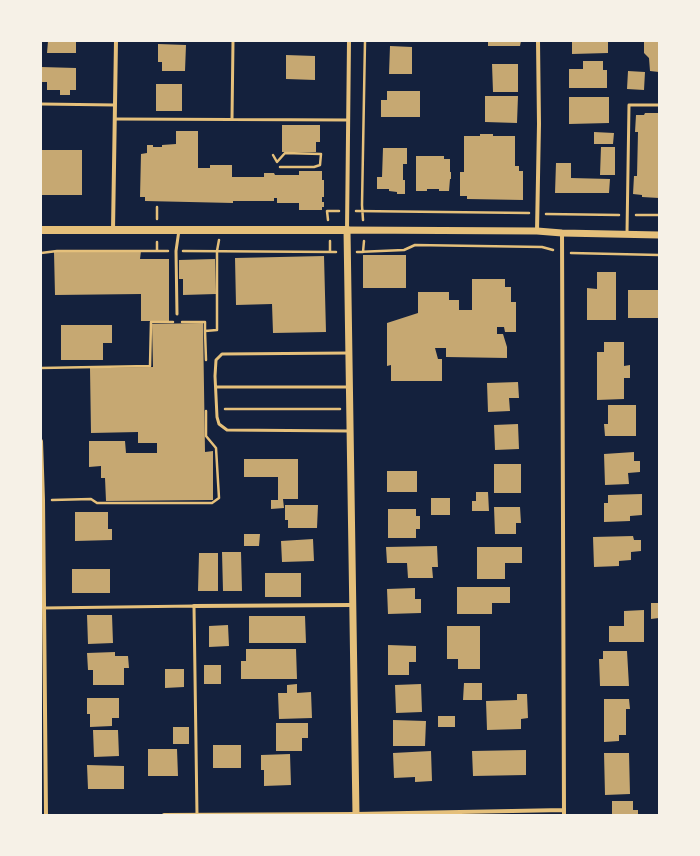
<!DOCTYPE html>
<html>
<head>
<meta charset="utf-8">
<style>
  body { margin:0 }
  #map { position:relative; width:700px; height:856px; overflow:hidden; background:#14213d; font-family:Helvetica,sans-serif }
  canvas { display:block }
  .frame { position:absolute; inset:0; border:42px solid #f6f1e7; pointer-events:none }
</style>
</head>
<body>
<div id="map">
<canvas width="700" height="856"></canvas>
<div class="frame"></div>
</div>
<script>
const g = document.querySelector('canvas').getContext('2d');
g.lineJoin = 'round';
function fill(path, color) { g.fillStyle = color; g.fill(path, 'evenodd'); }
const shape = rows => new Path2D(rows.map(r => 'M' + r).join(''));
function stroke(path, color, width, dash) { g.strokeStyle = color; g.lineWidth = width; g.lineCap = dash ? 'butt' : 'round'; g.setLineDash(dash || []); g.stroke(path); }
fill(shape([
  [48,41,76,41,76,53,47,53],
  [488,41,521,41,520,46,488,46],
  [572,41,608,41,608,53,572,54],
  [644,41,659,41,659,72,650,71,649,58,644,53],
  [158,44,186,45,185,71,162,71,162,62,158,62],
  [390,46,412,47,412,74,389,74],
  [286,55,315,56,315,80,286,79],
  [583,61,603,61,603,70,607,70,607,88,569,88,569,69,583,69],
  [492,64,518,64,518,92,493,92],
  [41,67,76,68,76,90,70,90,70,95,60,95,60,90,47,90,47,82,41,82],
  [628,71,645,72,644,90,627,89],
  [156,84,182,84,182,111,156,111],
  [387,91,420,91,420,117,381,117,381,100,387,100],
  [485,96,518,96,517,123,485,122],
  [569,97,609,97,609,123,569,124],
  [645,113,659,113,659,198,642,197,642,195,633,194,634,176,637,176,638,132,635,132,636,115,644,115],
  [282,125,320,125,320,142,316,142,316,152,282,152],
  [176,131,198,131,198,168,210,168,210,165,232,165,232,177,264,177,264,173,274,173,275,175,299,175,299,171,322,171,322,180,324,180,324,197,322,197,322,202,324,202,324,207,322,207,322,210,299,210,299,203,277,203,277,198,274,198,274,201,233,201,233,203,145,201,145,197,140,197,141,154,147,153,147,145,153,145,153,147,162,147,162,145,176,144],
  [594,132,614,133,613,144,594,144],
  [480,134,493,134,493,136,515,136,515,166,519,166,519,171,523,171,523,200,467,199,467,196,460,196,460,172,464,172,464,136,480,136],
  [601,147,615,147,615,175,600,175],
  [383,148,407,148,407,164,403,164,403,180,405,180,405,194,397,194,397,192,389,191,389,189,377,189,377,177,382,177],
  [41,150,82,150,82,195,41,195],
  [416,156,444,156,444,159,450,159,450,172,451,172,451,179,450,179,449,191,439,191,439,189,427,189,427,191,416,191],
  [556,163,571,163,571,178,610,179,609,193,555,193],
  [141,251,140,259,169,259,169,321,141,321,141,294,55,295,54,252],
  [363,255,406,255,406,288,363,288],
  [324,256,326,332,273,333,272,304,236,305,235,258],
  [215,259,216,294,183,295,183,279,179,279,179,260],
  [597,272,616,272,616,320,587,320,587,288,597,289],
  [472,279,505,279,505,287,511,287,511,302,516,302,516,332,505,332,504,327,497,327,497,334,503,334,507,347,507,358,446,357,446,348,435,348,438,359,442,359,442,381,391,381,391,365,387,366,387,323,418,313,418,292,449,292,449,300,459,300,459,310,472,310],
  [628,290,659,290,659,318,628,318],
  [203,323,205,452,213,451,213,500,106,501,105,478,101,478,101,466,89,467,89,441,125,441,126,453,157,453,157,443,138,443,138,432,91,433,90,368,153,367,152,324],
  [61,325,112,325,112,343,103,343,103,360,61,360],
  [604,342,624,342,624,366,630,365,630,378,624,378,624,399,597,400,597,352,604,352],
  [518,382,519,398,509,398,510,411,488,412,487,383],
  [608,405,636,405,636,436,605,436,604,424,608,424],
  [518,424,519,449,495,450,494,425],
  [634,452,634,461,640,461,640,472,628,473,629,484,605,485,604,454],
  [244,459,298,459,298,499,283,499,284,508,271,509,271,500,278,500,278,477,244,477],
  [494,464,521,464,521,493,494,493],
  [387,471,417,471,417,492,387,492],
  [476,492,488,492,489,511,472,511,472,501,476,501],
  [642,494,642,515,630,516,630,521,604,522,604,503,608,503,608,495],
  [431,498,450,498,450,515,431,515],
  [285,505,318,505,317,528,288,528,288,520,285,520],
  [494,507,520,507,521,523,516,523,516,534,495,534],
  [388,509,416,509,416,516,420,516,420,529,416,529,416,538,388,538],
  [75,512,108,512,108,529,112,529,112,540,75,541],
  [244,534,260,534,259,546,244,546],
  [633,536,634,540,641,540,641,551,631,552,631,560,619,561,619,566,594,567,593,537],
  [313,539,314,561,282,562,281,541],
  [437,546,438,567,432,567,433,578,408,578,407,563,387,563,386,547],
  [477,547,522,547,522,563,505,563,505,579,477,579],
  [222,552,241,552,242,591,223,591],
  [199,553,218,553,218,591,198,591],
  [72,569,110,569,110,593,72,593],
  [265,573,301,573,301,597,265,597],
  [457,587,510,587,510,603,492,603,492,614,457,614],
  [415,588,415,599,421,599,421,613,388,614,387,589],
  [651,603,659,603,659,618,651,619],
  [644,610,644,642,609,642,609,626,624,626,624,611],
  [87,615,112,615,113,643,88,644],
  [249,616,305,616,306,643,249,643],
  [228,625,229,646,209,647,209,626],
  [447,626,480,626,480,669,458,669,458,659,447,659],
  [388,645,416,646,416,662,409,662,409,675,388,675],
  [246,649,296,649,297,679,241,679,241,661,246,661],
  [603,651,627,651,629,686,600,686,599,659,603,659],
  [115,652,115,656,128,656,129,668,124,668,124,685,93,685,93,670,88,670,87,653],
  [204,665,221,665,221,684,204,684],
  [165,669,184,669,184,687,165,688],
  [464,683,482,683,482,700,463,700],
  [297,684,297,693,311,692,312,718,279,719,278,693,287,693,287,685],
  [421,684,422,712,396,713,395,685],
  [517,694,527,694,528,718,521,719,521,729,487,730,486,701,517,700],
  [87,698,119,698,119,718,112,718,112,726,90,727,90,714,87,714],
  [604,699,629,699,630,709,626,709,626,735,619,735,619,741,604,742],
  [438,716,455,716,455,727,438,727],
  [393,720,426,721,425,746,393,746],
  [276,723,308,723,308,738,302,738,302,751,276,751],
  [173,727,189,727,189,744,173,744],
  [93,730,118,730,119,756,94,757],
  [213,745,241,745,241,768,213,768],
  [148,749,177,749,178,776,148,776],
  [526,750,526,775,473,776,472,751],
  [431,751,432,781,415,782,415,777,394,778,393,753],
  [604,753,629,753,630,794,605,795],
  [290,754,291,785,264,786,264,770,261,770,261,755],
  [87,765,124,766,124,789,88,789],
  [612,801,633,801,633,810,638,810,638,815,612,815]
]), '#c6a872');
stroke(shape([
  [273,155,277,162,285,153,321,154,320,165,314,167,280,167],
  [157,207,157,219],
  [356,211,529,213],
  [546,214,619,215],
  [636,215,659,215],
  [328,220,327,211,339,211],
  [363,220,362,205,365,41],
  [330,241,330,252],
  [157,251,157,242],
  [183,251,336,252],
  [357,252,404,250,415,245,542,247,553,250],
  [363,252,364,241],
  [41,253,57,251,168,251],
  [571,253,659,255],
  [182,322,205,322,205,331],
  [206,360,205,331,217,330,217,251,219,240],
  [41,368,150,366,151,322,173,322],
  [225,409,340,409],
  [52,500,91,499,97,503,212,503,219,498,216,448,206,436,206,411]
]), '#e5c07b', 2.5);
stroke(shape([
  [41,104,115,105],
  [115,119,348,120],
  [232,119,233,41],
  [627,233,629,105,659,105],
  [177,314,176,251,179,230],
  [216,387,350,387],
  [349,431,227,430,219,424,217,417,215,376,216,360,222,354,349,353],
  [44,608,194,606,197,815]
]), '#e5c07b', 3);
stroke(shape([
  [113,230,116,41],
  [347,230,349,41],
  [537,231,539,124,538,41],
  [562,233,564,815],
  [41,441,43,500,46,815],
  [194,606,352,605],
  [164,815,356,814,564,810]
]), '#e5c07b', 4);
stroke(shape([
  [356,815,347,230,537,231,562,233,659,235]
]), '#e5c07b', 7);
stroke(shape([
  [41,230,347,230]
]), '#e5c07b', 8);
</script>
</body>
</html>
